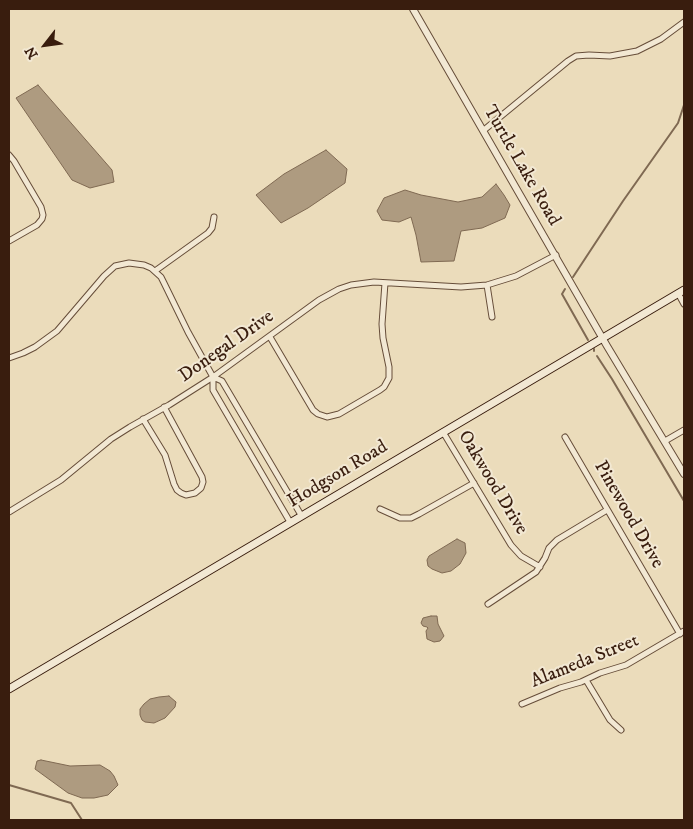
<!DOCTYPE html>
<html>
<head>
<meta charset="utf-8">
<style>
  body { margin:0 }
  #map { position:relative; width:693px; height:829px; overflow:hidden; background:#ebdcbb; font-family:"IM FELL DW Pica",serif }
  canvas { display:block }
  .frame { position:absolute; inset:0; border:10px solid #391d0e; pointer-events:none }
  .north { position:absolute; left:20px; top:20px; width:50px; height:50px; -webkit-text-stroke:4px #f2e8d3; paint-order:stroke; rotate:240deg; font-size:14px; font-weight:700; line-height:20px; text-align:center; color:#391d0e }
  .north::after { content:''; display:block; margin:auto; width:18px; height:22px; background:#391d0e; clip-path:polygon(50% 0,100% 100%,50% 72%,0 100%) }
</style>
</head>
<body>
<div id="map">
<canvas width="693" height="829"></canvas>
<div class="frame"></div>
<div class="north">N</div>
</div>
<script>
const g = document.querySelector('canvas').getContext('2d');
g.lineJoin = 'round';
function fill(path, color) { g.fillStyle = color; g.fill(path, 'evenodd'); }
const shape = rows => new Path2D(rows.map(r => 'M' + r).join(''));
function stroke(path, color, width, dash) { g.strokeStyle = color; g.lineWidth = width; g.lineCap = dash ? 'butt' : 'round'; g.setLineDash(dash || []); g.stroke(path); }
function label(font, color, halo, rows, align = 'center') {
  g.font = font + ' "IM FELL DW Pica",serif'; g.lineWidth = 4; g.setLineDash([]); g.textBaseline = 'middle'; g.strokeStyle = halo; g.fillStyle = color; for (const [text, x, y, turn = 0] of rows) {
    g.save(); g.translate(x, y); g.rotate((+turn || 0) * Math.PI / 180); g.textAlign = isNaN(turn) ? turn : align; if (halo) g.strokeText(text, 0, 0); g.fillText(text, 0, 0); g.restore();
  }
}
const water = shape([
  [38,85,112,170,114,182,90,188,72,180,16,98,38,85],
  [326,150,347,169,345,183,308,208,281,223,256,195,284,174,326,150],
  [496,184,504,195,510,205,505,218,482,228,461,231,454,261,421,262,416,235,411,217,399,222,382,220,377,211,384,198,405,190,421,195,458,202,482,197,496,184],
  [457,539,465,543,466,553,460,564,451,571,442,573,432,569,428,566,427,560,429,556,457,539],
  [431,616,437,616,438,624,444,636,440,641,434,642,427,639,426,631,428,628,427,627,423,626,421,623,423,618,431,616],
  [169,696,176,702,175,707,165,718,154,723,145,722,142,720,140,715,140,709,144,704,150,699,159,697,169,696],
  [41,760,70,766,100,765,110,771,114,776,118,785,108,795,94,798,82,798,68,793,35,769,37,761,41,760]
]);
fill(water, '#ae9b80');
stroke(water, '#7f6952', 1);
stroke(shape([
  [573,277,623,201,678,123,684,105],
  [565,289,562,294,588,340],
  [594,349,594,351],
  [597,356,612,379,684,501],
  [9,785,71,803,82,820]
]), '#7f6952', 2);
const minor = shape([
  [484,130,568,61,576,56,589,55,610,56,637,51,661,39,684,22],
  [9,155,14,161,41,207,43,215,42,219,37,225,9,241],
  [155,271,208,233,212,228,214,217],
  [487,285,492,317],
  [678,293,684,304],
  [270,337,313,410,318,414,327,417,339,414,380,390,384,387,389,378,389,367,383,338,382,324,385,283],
  [9,358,23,353,35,347,57,331,104,276,115,266,129,263,144,265,151,268,161,277,164,283,188,332,213,377,213,390,290,522],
  [213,377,222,381,301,515],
  [143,419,165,455,174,484,177,490,181,493,186,495,195,493,201,488,203,482,202,477,164,407],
  [443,432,511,545,521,556,540,567],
  [565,437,680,634],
  [665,441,684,430],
  [380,509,400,518,411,518,419,514,474,483],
  [9,512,61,480,111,439,130,427,169,405,213,377,319,300,339,289,351,285,374,282,461,287,487,285,516,276,556,255],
  [488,604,536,572,545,558,549,548,557,540,607,510],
  [586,680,610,720,621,730],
  [522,704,560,688,581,682,600,673,626,665,684,631]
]);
const tertiary = shape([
  [413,9,607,346,684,474]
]);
const secondary = shape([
  [9,689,684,290]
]);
stroke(minor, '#664d39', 7);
stroke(tertiary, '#664d39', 8);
stroke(secondary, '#391d0e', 9);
stroke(minor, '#f2e8d3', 5);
stroke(tertiary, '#f2e8d3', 6);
stroke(secondary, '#f2e8d3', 7);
label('19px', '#391d0e', '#f2e8d3', [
  ["Turtle Lake Road",521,166,60],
  ["Donegal Drive",227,347,-35],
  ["Hodgson Road",338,475,-31],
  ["Oakwood Drive",492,483,59],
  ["Pinewood Drive",628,515,60],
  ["Alameda Street",585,662,-22]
]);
</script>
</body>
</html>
